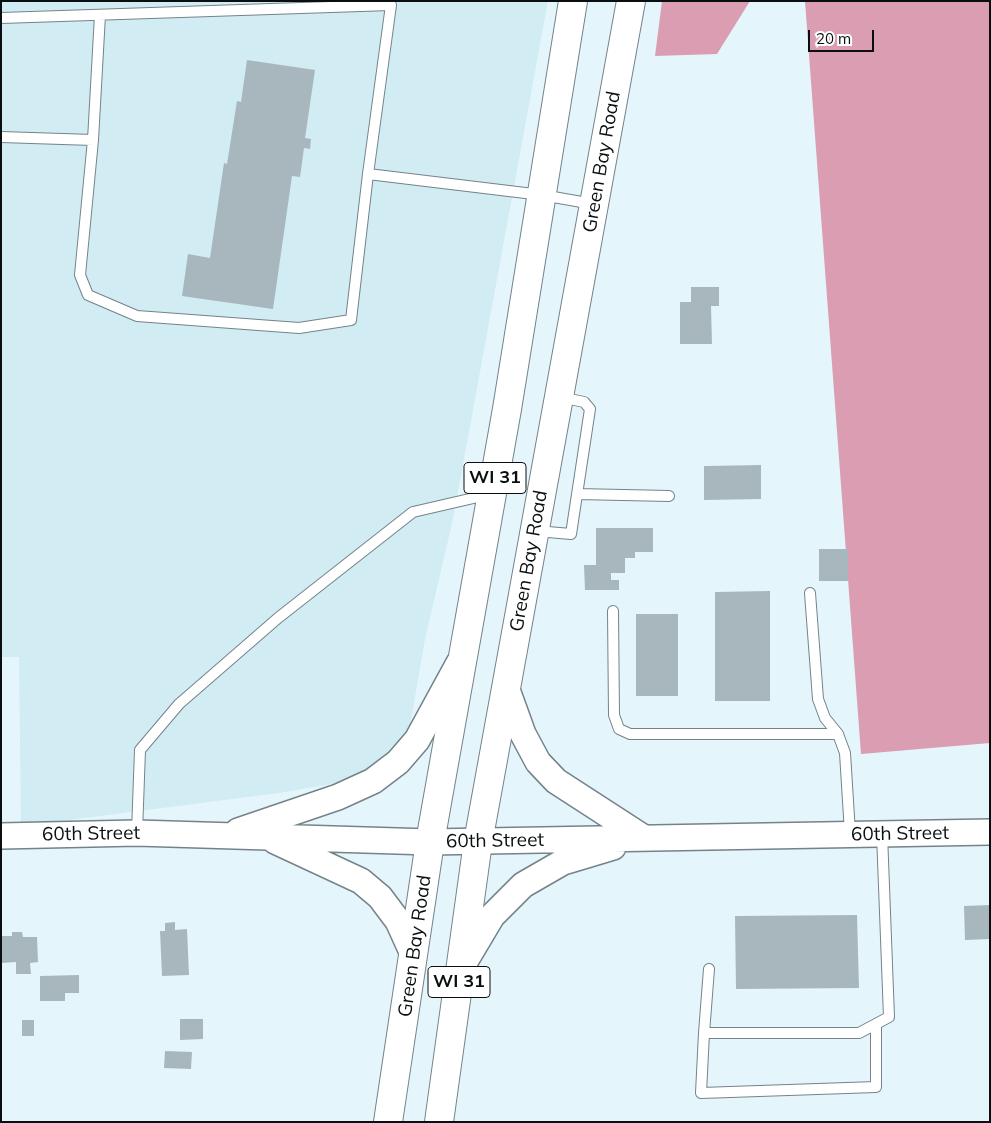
<!DOCTYPE html>
<html>
<head>
<meta charset="utf-8">
<style>
  body { margin:0 }
  #map { position:relative; width:991px; height:1123px; overflow:hidden; background:#e4f6fb; font-family:Mulish,sans-serif }
  canvas { display:block }
  .frame { position:absolute; inset:0; border:2px solid #090f11; pointer-events:none }
  .scale { position:absolute; left:808px; top:30px; width:66px; height:22px; box-sizing:border-box; border:2px solid #090f11; border-top:0; padding-left:6px; font-size:15px; line-height:18px; white-space:nowrap; color:#090f11; -webkit-text-stroke:4px #fff; paint-order:stroke }
</style>
</head>
<body>
<div id="map">
<canvas width="991" height="1123"></canvas>
<div class="frame"></div>
<div class="scale">20 m</div>
</div>
<script>
const g = document.querySelector('canvas').getContext('2d');
g.lineJoin = 'round';
function fill(path, color) { g.fillStyle = color; g.fill(path, 'evenodd'); }
const shape = rows => new Path2D(rows.map(r => 'M' + r).join(''));
function stroke(path, color, width, dash) { g.strokeStyle = color; g.lineWidth = width; g.lineCap = dash ? 'butt' : 'round'; g.setLineDash(dash || []); g.stroke(path); }
function label(font, color, halo, rows, align = 'center') {
  g.font = font + ' Mulish,sans-serif'; g.lineWidth = 5; g.setLineDash([]); g.textBaseline = 'middle'; g.strokeStyle = halo; g.fillStyle = color; for (const [text, x, y, turn = 0] of rows) {
    g.save(); g.translate(x, y); g.rotate((+turn || 0) * Math.PI / 180); g.textAlign = isNaN(turn) ? turn : align; if (halo) g.strokeText(text, 0, 0); g.fillText(text, 0, 0); g.restore();
  }
}
fill(shape([
  [1,1,548,1,453,519,425,639,410,726,400,748,376,768,342,782,279,793,69,820,21,825,19,657,1,657]
]), '#d1ecf3');
fill(shape([
  [662,1,750,1,717,54,655,56],
  [805,1,990,1,990,743,861,754]
]), '#da9db1');
fill(shape([
  [247,60,315,70,305,138,311,139,310,149,304,148,300,177,292,176,273,309,182,296,188,254,210,258,224,163,227,164,237,101,241,102],
  [691,287,719,287,719,306,711,306,712,344,680,344,680,302,691,302],
  [761,465,761,499,704,500,704,466],
  [596,528,653,528,653,552,635,552,635,558,625,558,625,573,611,573,611,580,619,580,619,590,585,590,584,565,596,565],
  [819,549,848,549,848,581,819,581],
  [770,591,770,701,715,701,715,592],
  [636,614,678,614,678,696,636,696],
  [990,905,990,939,965,940,964,906],
  [857,915,859,988,736,989,735,916],
  [175,922,175,930,187,929,189,975,162,976,160,931,165,931,165,923],
  [12,932,22,932,23,937,37,937,38,962,30,963,31,974,16,974,16,962,1,963,1,936,12,936],
  [79,975,79,993,65,993,65,1001,40,1001,40,976],
  [180,1019,203,1019,203,1039,180,1040],
  [22,1020,34,1020,34,1036,22,1036],
  [165,1051,192,1052,191,1069,164,1068]
]), '#a7b7bd');
const service = shape([
  [1,18,391,5,368,174,542,195,593,204],
  [1,137,93,140,80,275,88,295,137,316,299,328,351,320,368,174],
  [93,140,100,15],
  [577,494,669,496],
  [536,531,571,534,590,409,584,402,560,397],
  [810,593,818,699,825,718,838,734,845,753,850,833],
  [613,611,614,715,619,729,630,734,838,734],
  [137,832,140,750,179,704,278,618,413,512,491,494],
  [709,969,704,1033,859,1033,889,1017,882,834],
  [704,1033,701,1093,876,1087,876,1024]
]);
const tertiary = shape([
  [506,687,523,734,538,762,556,781,644,838],
  [238,831,338,797,373,781,398,762,417,740,459,663],
  [1,836,137,833,430,842,990,832],
  [275,841,361,881,380,897,398,921,413,954],
  [461,968,492,916,523,885,563,862,613,847]
]);
const primary = shape([
  [388,1122,430,842,507,409,573,1],
  [439,1122,478,842,631,1]
]);
stroke(service, '#748389', 12);
stroke(tertiary, '#748389', 28);
stroke(primary, '#748389', 30);
stroke(service, '#fff', 10);
stroke(tertiary, '#fff', 25);
stroke(primary, '#fff', 28);
for (const [x, y, w] of [
  [495,478,62],
  [459,982,62]
]) { const box = new Path2D(); box.roundRect(x - w / 2, y - 15.5, w, 31, 4); g.fillStyle = '#fff'; g.fill(box); stroke(box, '#090f11', 1); }
label('bold 18px', '#090f11', null, [
  ["WI 31",495,478],
  ["WI 31",459,982]
]);
label('19px', '#090f11', '#fff', [
  ["Green Bay Road",602,162,-80],
  ["Green Bay Road",529,561,-80],
  ["60th Street",91,834,-1],
  ["60th Street",900,834,-1],
  ["60th Street",495,841,-1],
  ["Green Bay Road",415,946,-82]
]);
</script>
</body>
</html>
